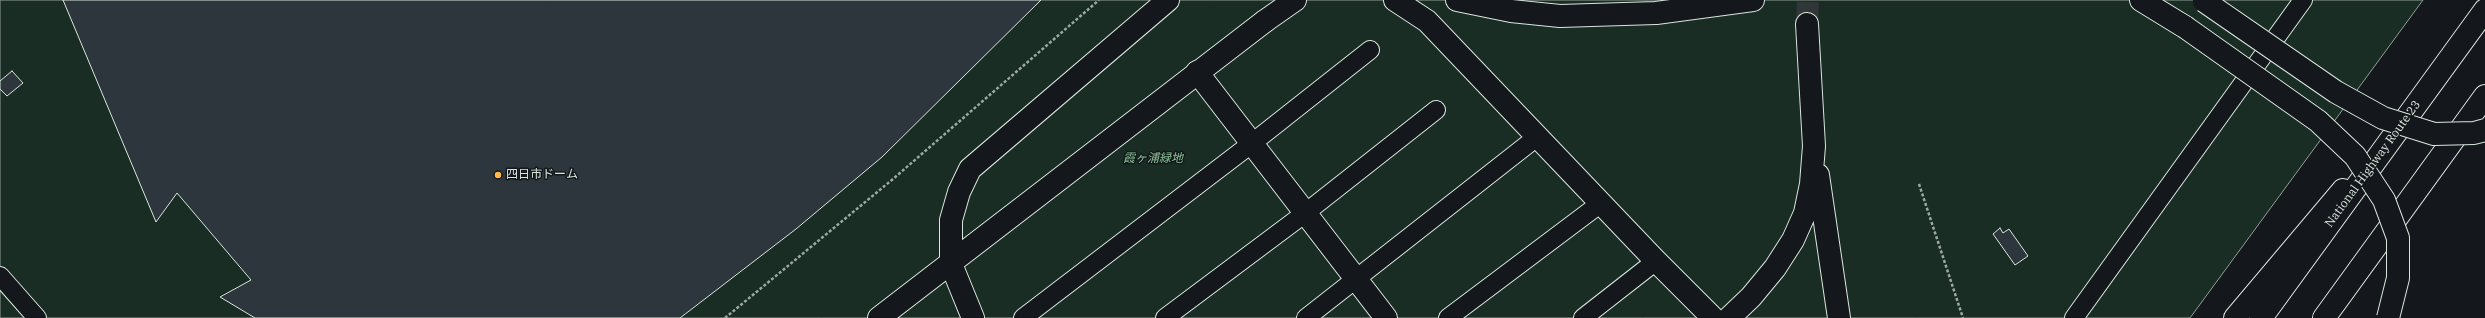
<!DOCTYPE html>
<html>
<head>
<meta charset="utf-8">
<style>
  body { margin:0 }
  canvas { display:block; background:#14181c }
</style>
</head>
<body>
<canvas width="2485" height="318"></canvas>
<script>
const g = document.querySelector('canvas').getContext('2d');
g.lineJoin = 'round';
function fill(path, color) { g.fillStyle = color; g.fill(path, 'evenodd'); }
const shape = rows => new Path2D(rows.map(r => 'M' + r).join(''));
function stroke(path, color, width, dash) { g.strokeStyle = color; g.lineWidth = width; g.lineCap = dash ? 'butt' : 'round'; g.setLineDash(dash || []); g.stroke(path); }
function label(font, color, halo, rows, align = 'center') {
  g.font = font + ' "IBM Plex Serif","Noto Sans JP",serif'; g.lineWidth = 3; g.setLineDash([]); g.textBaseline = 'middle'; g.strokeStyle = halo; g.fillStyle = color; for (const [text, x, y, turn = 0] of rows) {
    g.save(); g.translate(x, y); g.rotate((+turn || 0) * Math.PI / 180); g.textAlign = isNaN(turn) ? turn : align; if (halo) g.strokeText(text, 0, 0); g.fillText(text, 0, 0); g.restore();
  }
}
const green = shape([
  [0,0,2423,0,2190,318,0,318,0,0]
]);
fill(green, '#1a2d24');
stroke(green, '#939e99', 1);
const building = shape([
  [63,0,1041,0,882,157,796,229,680,318,255,318,220,297,251,280,177,193,156,222,63,0],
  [12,71,23,83,7,96,0,89,0,81,12,71],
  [2000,228,2003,233,2009,229,2028,256,2015,265,1993,234,2000,228]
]);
fill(building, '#2c363c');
stroke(building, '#d8e6dc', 1);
stroke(shape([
  [1807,24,1808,0]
]), '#313739', 22, [22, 11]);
const service = shape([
  [0,276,37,318],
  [1023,318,1251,144,1370,50],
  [1165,318,1304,214,1436,110],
  [1306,318,1537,137],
  [1448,318,1601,203],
  [1583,318,1656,261],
  [2074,318,2303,0]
]);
const minor = shape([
  [1395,0,1427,21,1656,261,1713,318],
  [1457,0,1511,11,1560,16,1656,13,1753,0],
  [2141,0,2185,27],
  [1265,21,1295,0],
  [1197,72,1386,318],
  [1818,175,1839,318],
  [973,318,951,264,951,220,959,192,970,169,1168,0],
  [1729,318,1751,297,1775,268,1793,240,1805,213,1811,184,1814,146,1807,24],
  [2235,318,2343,190]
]);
const tertiary = shape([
  [879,318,1265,21]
]);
const trunk = shape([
  [2261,318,2485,10],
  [2324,318,2485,96]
]);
stroke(service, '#d8e6dc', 20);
stroke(minor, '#d8e6dc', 24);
stroke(tertiary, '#d8e6dc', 24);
stroke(trunk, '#d8e6dc', 24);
stroke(shape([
  [1919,184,1963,318],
  [725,318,893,179,1099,0]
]), '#9da8a2', 2.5, [3, 2]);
stroke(service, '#14181c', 18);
stroke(minor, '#14181c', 22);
stroke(tertiary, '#14181c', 22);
stroke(trunk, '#14181c', 22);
const minorBridge = shape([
  [2204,1,2336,92,2383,118,2434,134,2474,133,2485,130],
  [2185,27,2318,121,2355,156,2384,200,2398,238,2398,278,2388,318]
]);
stroke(minorBridge, '#d8e6dc', 24, []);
stroke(minorBridge, '#14181c', 22);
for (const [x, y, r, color] of [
  [498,175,4,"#ffb74d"]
]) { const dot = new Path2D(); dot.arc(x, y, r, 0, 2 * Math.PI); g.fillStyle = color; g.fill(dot); stroke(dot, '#14181c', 1.5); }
label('italic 12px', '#8ac095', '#14181c', [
  ["霞ヶ浦緑地",1153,159]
]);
label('12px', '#d8e6dc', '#14181c', [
  ["National Highway Route 23",2373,164,-54]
]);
label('12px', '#d8e6dc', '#14181c', [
  ["四日市ドーム",506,175]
], 'left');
</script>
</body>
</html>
